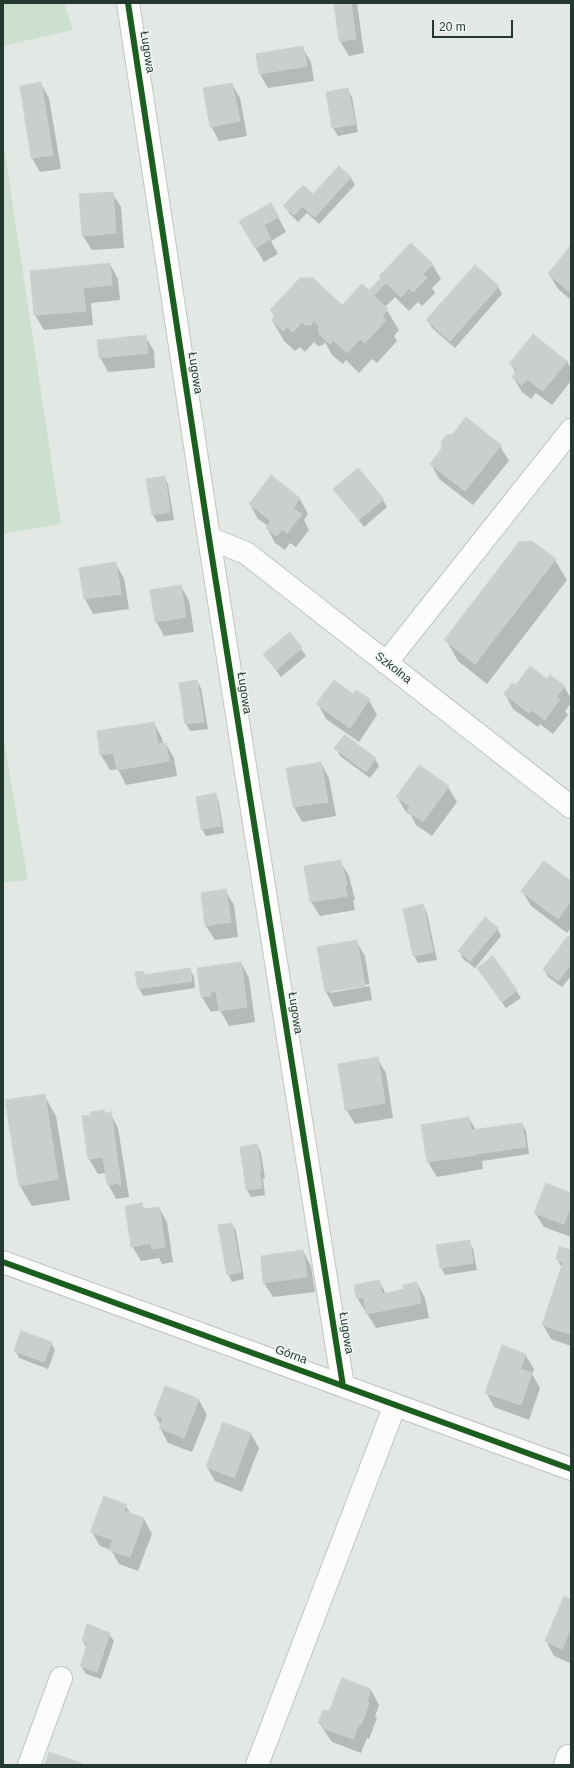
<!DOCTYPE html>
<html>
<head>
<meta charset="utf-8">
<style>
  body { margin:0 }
  #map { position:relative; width:574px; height:1768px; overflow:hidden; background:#e3e8e5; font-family:Helvetica,sans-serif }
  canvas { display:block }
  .frame { position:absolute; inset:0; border:4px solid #23392f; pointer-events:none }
  .scale { position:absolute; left:432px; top:20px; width:81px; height:18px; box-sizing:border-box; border:2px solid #23392f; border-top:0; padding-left:5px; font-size:12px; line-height:14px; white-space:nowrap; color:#23392f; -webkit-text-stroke:3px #f1f7f3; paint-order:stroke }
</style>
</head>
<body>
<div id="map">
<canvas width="574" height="1768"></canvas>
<div class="frame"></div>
<div class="scale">20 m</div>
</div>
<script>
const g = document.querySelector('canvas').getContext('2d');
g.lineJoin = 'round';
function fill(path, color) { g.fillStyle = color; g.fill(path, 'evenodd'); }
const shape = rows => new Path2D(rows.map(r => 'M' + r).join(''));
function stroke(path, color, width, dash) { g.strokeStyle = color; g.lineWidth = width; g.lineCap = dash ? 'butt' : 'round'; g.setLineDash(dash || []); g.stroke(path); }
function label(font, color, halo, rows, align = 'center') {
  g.font = font + ' Helvetica,sans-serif'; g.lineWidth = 3; g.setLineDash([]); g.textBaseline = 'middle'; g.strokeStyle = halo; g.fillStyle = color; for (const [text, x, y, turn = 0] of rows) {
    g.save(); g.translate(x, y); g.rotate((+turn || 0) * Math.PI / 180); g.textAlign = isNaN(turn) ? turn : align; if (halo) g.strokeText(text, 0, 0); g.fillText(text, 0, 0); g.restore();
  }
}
fill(shape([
  [3,3,64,3,73,30,3,46],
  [3,140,61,524,3,534],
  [3,734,28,880,3,883]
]), '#cde0d0');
fill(shape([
  [335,3,357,3,364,53,349,56,340,41],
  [302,47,311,62,314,81,268,88,260,74],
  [41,84,49,98,61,169,40,172,32,158],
  [232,84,240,98,247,136,219,141,211,126],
  [347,89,352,97,358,132,338,136,333,128,327,93],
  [340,167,351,178,355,185,319,224,307,213,298,222,289,213,285,206,313,196],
  [112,193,121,207,124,248,92,250,83,236],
  [271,204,286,232,271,241,278,254,264,262,240,221],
  [571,246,571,300,558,289,549,274],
  [110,264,118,279,120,300,91,303,93,325,44,330,35,315,31,272],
  [432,264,441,279,432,288,435,293,422,306,418,302,409,311,395,297,385,307,399,330,394,336,397,341,377,363,372,359,359,373,346,360,343,364,332,355,325,342,323,345,318,346,314,342,305,352,300,347,295,351,284,341,272,320,275,317,271,311,342,306,372,294,370,291,382,279],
  [498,286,502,294,455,348,432,328,427,320],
  [145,336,154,351,155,368,108,372,100,357],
  [567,361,571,369,571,381,552,405,536,393,531,399,522,392,513,377,516,374,511,364],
  [466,419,500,446,509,461,473,505,439,479,431,464],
  [164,477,168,484,174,520,157,522,153,515,147,480],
  [271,477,300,499,308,514,304,520,309,530,296,547,290,543,285,550,275,543,267,528,268,526,258,519,250,504],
  [334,489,383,500,387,507,364,527],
  [555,560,567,580,487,684,458,661,446,640],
  [115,563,124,578,129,609,93,614,85,599,80,569],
  [181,586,189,601,194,632,164,636,156,621],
  [290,633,306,656,281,677,264,654],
  [547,680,564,686,571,699,571,703,565,711,568,715,553,734,540,724,538,727,513,709,505,694,516,686],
  [197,681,201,688,208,729,190,731,186,724,180,684],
  [354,695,369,700,377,715,359,742,326,719,318,704],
  [154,723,162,738,163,744,166,744,174,758,177,776,126,785,118,769,110,770,101,755],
  [336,748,375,759,379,766,370,778,340,756],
  [321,763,329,778,336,816,302,822,294,807,288,768],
  [448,787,457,802,432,836,416,825,411,815,406,812,397,797],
  [215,795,219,802,224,833,206,836,202,829],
  [340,861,349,876,355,900,353,901,355,910,320,916,311,902],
  [571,883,571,927,567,933,531,906,522,891],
  [225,890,234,905,238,937,215,940,206,926],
  [423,905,427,913,437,960,418,963,414,956,405,909],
  [497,928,501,936,475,968,463,959,459,951],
  [571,940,571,976,562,987,548,977,544,969],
  [356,941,365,956,372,1000,334,1007,326,992,318,947],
  [369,984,370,986,330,993,330,991],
  [493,957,521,998,506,1008,478,968],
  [241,963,249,978,255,1022,229,1026,220,1010,211,1012,202,997,198,969],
  [190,969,194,977,195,988,143,996,139,988,143,972,145,976],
  [377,1058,386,1073,393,1118,355,1124,346,1109],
  [44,1095,56,1116,70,1200,32,1206,20,1186],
  [104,1111,106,1114,110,1113,118,1128,129,1197,116,1199,108,1184,106,1173,98,1174,89,1159,83,1117,92,1116],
  [469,1118,476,1130,522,1124,526,1131,529,1154,482,1161,483,1169,437,1177,428,1162,422,1125],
  [257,1145,261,1153,265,1178,263,1179,265,1195,251,1197,247,1190,241,1148],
  [571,1194,571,1237,544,1227,535,1213],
  [141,1204,145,1210,159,1208,167,1222,173,1262,162,1264,159,1258,141,1261,132,1246],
  [232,1224,236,1231,244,1279,232,1282,228,1274],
  [469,1241,473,1249,477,1270,445,1275,441,1267],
  [303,1251,311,1266,315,1292,273,1297,264,1283],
  [571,1251,571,1346,551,1339,543,1325,562,1268,557,1259],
  [379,1281,386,1294,405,1290,417,1283,425,1298,429,1318,376,1328,357,1298,355,1285],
  [51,1343,55,1350,48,1369,19,1358,15,1350],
  [525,1354,534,1369,532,1374,540,1388,529,1420,494,1407,486,1392],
  [165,1387,199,1400,207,1415,192,1452,168,1443,160,1428,161,1426,155,1415],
  [251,1434,259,1448,242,1492,215,1481,207,1467],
  [126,1506,131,1515,144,1519,152,1534,138,1571,119,1564,111,1550,100,1546,92,1532],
  [571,1601,571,1661,570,1663,554,1656,546,1641],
  [109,1634,114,1641,101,1679,86,1674,81,1666,87,1649,83,1641],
  [342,1680,371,1690,379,1705,375,1716,377,1718,369,1739,367,1738,361,1753,332,1742,319,1723,330,1713]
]), '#0003');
const building = shape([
  [334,3,351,3,356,39,339,41,334,3],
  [303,46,307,66,259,74,256,54,303,46],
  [41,82,53,155,31,158,20,86,41,82],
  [232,83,240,121,210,127,203,88,232,83],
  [348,88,355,124,332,128,326,92,348,88],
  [339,166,351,177,315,217,302,206,294,215,283,206,303,185,313,194,339,166],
  [113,192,116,233,82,236,79,194,113,192],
  [271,203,279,217,264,225,271,239,255,248,239,221,271,203],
  [411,243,433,264,423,274,427,278,413,292,409,288,401,297,386,283,374,295,369,290,381,278,379,276,411,243],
  [571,245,571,293,548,274,571,245],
  [110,263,112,285,83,288,86,311,34,315,30,271,110,263],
  [475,265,499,286,450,341,426,320,475,265],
  [300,278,313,278,342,305,362,284,388,309,382,316,386,320,365,343,360,339,347,353,333,340,330,344,319,334,319,327,314,320,311,325,305,325,302,322,293,332,287,327,283,331,271,320,275,315,270,310,300,278],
  [533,334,567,361,543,391,527,379,522,385,512,377,517,370,509,364,533,334],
  [146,335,148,353,99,358,97,340,146,335],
  [466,417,501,445,465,491,430,464,442,448,441,442,446,435,453,434,466,417],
  [358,468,384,499,359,520,333,489,358,468],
  [271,475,300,498,293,508,302,514,287,533,282,529,277,536,266,528,271,521,249,504,271,475],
  [165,476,170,512,152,515,146,479,165,476],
  [532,541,556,559,475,664,444,640,519,542,532,541],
  [116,562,121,594,84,599,79,568,116,562],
  [181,585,186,617,155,622,150,590,181,585],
  [290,632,302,648,276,670,263,654,290,632],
  [530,666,547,679,550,675,565,686,556,697,560,699,545,720,532,710,529,713,504,694,512,683,516,685,530,666],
  [197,680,204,722,185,724,179,683,197,680],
  [334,680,353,694,356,690,370,699,350,728,316,704,334,680],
  [154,722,158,744,166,743,169,761,117,770,114,753,100,755,97,731,154,722],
  [345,735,376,758,366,772,334,748,345,735],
  [321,762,328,802,293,807,286,768,321,762],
  [419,765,449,786,423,822,407,811,410,806,396,797,419,765],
  [216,793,221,826,201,829,196,797,216,793],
  [341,860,347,885,345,886,347,896,310,902,304,866,341,860],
  [544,861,571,881,571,901,558,919,521,891,544,861],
  [226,889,231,922,205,926,201,893,226,889],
  [423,904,433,952,413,956,403,909,423,904],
  [485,917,498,928,470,961,458,951,485,917],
  [568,936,571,939,571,964,558,981,543,969,568,936],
  [357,940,365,986,325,992,317,947,357,940],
  [493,956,517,990,502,1002,477,968,493,956],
  [241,962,247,1007,219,1011,216,991,210,992,211,996,201,997,197,968,241,962],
  [190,968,192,981,138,989,135,972,143,971,144,975,190,968],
  [378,1057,385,1103,345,1110,338,1064,378,1057],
  [45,1094,58,1179,19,1186,5,1100,45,1094],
  [104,1110,105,1113,111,1112,121,1185,119,1185,119,1183,107,1185,103,1157,88,1159,82,1116,91,1115,90,1112,104,1110],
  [469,1117,476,1155,427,1162,421,1125,469,1117],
  [522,1123,526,1147,476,1154,472,1130,522,1123],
  [257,1144,261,1171,259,1171,262,1188,246,1190,240,1147,257,1144],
  [546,1183,571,1193,571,1205,564,1224,534,1213,546,1183],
  [142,1203,143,1209,159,1207,165,1247,152,1249,151,1243,131,1247,125,1206,142,1203],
  [232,1223,241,1272,227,1275,218,1225,232,1223],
  [470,1240,473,1263,440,1268,436,1245,470,1240],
  [559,1247,571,1250,571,1307,563,1332,542,1325,563,1262,556,1259,559,1247],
  [303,1250,307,1277,263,1283,261,1256,303,1250],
  [379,1280,382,1294,404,1289,403,1285,417,1282,421,1303,366,1314,364,1297,356,1298,354,1285,379,1280],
  [571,1307,571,1334,563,1332,571,1307],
  [21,1331,52,1342,44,1362,14,1351,21,1331],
  [502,1345,526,1354,520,1369,532,1373,521,1405,485,1393,502,1345],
  [165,1386,199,1399,184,1438,159,1428,163,1418,154,1415,165,1386],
  [223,1422,251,1433,234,1478,206,1467,223,1422],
  [104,1496,127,1505,124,1511,144,1518,130,1557,109,1550,113,1540,90,1532,104,1496],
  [564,1596,571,1600,571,1627,562,1649,545,1641,564,1596],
  [87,1624,110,1633,97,1672,80,1666,88,1643,82,1641,87,1624],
  [342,1678,371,1689,367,1702,369,1703,361,1725,359,1724,353,1739,323,1728,323,1725,318,1723,323,1710,329,1711,342,1678],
  [49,1752,81,1763,81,1765,45,1765,49,1752]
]);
fill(building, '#cacfcc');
stroke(building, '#ccd1ce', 1);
const minor = shape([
  [128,3,209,538,343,1386],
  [209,538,246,553,571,807],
  [386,663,571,430],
  [3,1262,571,1469],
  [29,1765,61,1678],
  [257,1765,395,1405],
  [565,1765,568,1756]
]);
stroke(minor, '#c0c5c2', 24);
stroke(minor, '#fbfcfb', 22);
stroke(shape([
  [128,3,209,538,343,1386],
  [3,1262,571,1469]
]), '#1b5e20', 6);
label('12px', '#23392f', '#f1f7f3', [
  ["Ługowa",147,52,81],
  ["Ługowa",195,373,81],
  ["Szkolna",393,668,38],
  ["Ługowa",244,693,81],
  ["Ługowa",295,1013,81],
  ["Ługowa",346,1333,81],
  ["Górna",291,1355,20]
]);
</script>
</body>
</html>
